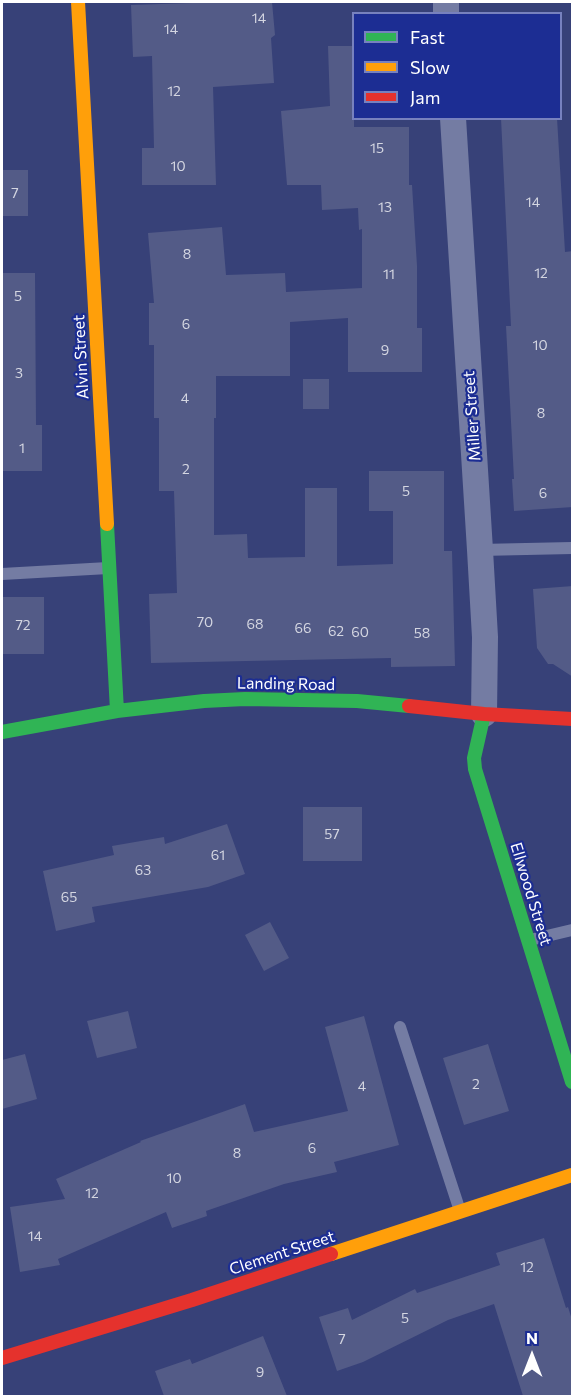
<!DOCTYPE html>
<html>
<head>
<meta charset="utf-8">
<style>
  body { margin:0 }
  #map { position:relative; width:574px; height:1398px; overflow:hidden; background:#374178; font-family:Commissioner,sans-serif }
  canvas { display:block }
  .frame { position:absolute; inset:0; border:3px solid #fff; pointer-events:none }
  .legend { position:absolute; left:352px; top:12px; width:210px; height:108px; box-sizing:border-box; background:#1c2d93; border:2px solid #7781be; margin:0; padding:8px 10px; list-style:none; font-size:18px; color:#fff }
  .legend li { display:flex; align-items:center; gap:12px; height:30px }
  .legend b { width:30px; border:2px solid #7781be }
  .north { position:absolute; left:502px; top:1326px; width:60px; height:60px; -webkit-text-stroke:4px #1c2d93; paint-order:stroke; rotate:0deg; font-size:16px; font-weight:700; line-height:24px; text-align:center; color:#fff }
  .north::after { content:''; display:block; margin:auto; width:21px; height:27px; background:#fff; clip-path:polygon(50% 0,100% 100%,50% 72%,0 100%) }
</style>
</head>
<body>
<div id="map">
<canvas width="574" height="1398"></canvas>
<div class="frame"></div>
<ul class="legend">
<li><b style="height:8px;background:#30b455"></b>Fast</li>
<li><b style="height:8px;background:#ff9f0a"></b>Slow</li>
<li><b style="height:8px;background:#e5322d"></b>Jam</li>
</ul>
<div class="north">N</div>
</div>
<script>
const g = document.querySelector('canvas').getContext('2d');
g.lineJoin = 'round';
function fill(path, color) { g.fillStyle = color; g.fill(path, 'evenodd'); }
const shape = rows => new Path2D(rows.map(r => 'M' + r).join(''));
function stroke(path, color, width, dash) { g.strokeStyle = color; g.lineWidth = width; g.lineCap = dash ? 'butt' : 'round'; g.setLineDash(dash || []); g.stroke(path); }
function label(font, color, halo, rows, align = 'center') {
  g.font = font + ' Commissioner,sans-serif'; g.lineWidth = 4.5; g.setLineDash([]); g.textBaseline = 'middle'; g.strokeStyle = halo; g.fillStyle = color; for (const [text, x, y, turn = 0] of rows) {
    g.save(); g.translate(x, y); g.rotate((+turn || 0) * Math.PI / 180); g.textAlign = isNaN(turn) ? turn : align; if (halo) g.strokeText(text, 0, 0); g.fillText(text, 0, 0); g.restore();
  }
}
fill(shape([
  [222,2,272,2,275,35,271,38,274,83,213,87,216,185,142,185,142,148,154,148,152,56,133,57,131,5],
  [328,46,354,46,354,127,409,127,409,185,412,185,417,266,417,328,422,328,422,372,348,372,348,318,290,322,290,376,216,376,216,418,214,418,214,535,247,534,248,558,305,557,305,488,337,488,337,566,393,564,393,511,369,511,369,471,444,471,444,551,452,551,455,666,391,667,391,658,151,663,149,594,177,593,174,491,159,491,159,418,154,418,154,345,149,345,149,303,154,303,148,233,222,227,226,275,285,273,286,292,362,288,362,229,359,230,358,208,322,210,321,185,287,185,281,111,330,106],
  [501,118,557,118,565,252,573,251,573,507,514,511,512,479,514,479,506,326,511,326],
  [2,170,28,170,28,216,2,216],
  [2,273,35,273,36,425,42,425,42,471,2,471],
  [303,379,329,379,329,409,303,409],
  [573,586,573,677,553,664,548,664,537,648,533,589],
  [2,597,44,597,44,654,2,654],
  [303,807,362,807,362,861,303,861],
  [227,824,245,874,208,887,92,907,95,922,56,931,43,871,114,855,112,846,164,837,165,844],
  [270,922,289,958,264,971,245,935],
  [128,1011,137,1048,97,1058,87,1021],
  [364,1016,399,1145,334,1162,337,1172,284,1184,206,1211,207,1216,172,1228,166,1212,58,1259,60,1265,20,1272,10,1207,65,1199,56,1179,141,1142,140,1141,245,1104,254,1132,348,1111,325,1027],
  [488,1044,509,1111,464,1125,443,1058],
  [25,1054,37,1099,2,1109,2,1060],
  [544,1238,566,1308,568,1307,573,1323,573,1396,523,1396,494,1304,448,1320,363,1362,337,1371,319,1317,348,1308,352,1320,415,1289,417,1293,500,1265,496,1253],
  [263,1336,287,1396,164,1396,155,1371,190,1359,192,1364]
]), '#535b87');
stroke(shape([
  [480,550,572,548],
  [2,574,108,568],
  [530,940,572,930],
  [400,1027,460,1211]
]), '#747ca3', 12);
stroke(shape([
  [446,2,446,14],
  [453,118,480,550,485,637,484,714]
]), '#747ca3', 26);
stroke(shape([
  [107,524,117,711],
  [484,714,474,758,475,769,572,1082],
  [2,732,117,711,204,701,245,699,357,701,409,706]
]), '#30b455', 14);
stroke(shape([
  [78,2,107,524],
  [331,1254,572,1175]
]), '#ff9f0a', 14);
stroke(shape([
  [409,706,484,714,572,719],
  [2,1358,192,1300,331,1254]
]), '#e5322d', 14);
label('14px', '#d4d6e1', null, [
  ["14",259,18],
  ["14",171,29],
  ["12",174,91],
  ["15",377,148],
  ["10",178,166],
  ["7",15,193],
  ["14",533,202],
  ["13",385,207],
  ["8",187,254],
  ["12",541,273],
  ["11",389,274],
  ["5",18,296],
  ["6",186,324],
  ["10",540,345],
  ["9",385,350],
  ["3",19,373],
  ["4",185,398],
  ["8",541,413],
  ["1",22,448],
  ["2",186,469],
  ["5",406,491],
  ["6",543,493],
  ["70",205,622],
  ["68",255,624],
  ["72",23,625],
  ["66",303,628],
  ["62",336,631],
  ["60",360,632],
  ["58",422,633],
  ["57",332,834],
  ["61",218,855],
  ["63",143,870],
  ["65",69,897],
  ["2",476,1084],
  ["4",362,1086],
  ["6",312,1148],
  ["8",237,1153],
  ["10",174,1178],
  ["12",92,1193],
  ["14",35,1236],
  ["12",527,1267],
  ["5",405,1318],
  ["7",342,1339],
  ["9",260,1372]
]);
label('16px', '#fff', '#1c2d93', [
  ["Alvin Street",81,357,-93],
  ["Miller Street",472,416,-94],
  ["Landing Road",286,684,1],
  ["Ellwood Street",531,894,73],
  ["Clement Street",282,1253,-18]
]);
</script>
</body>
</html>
